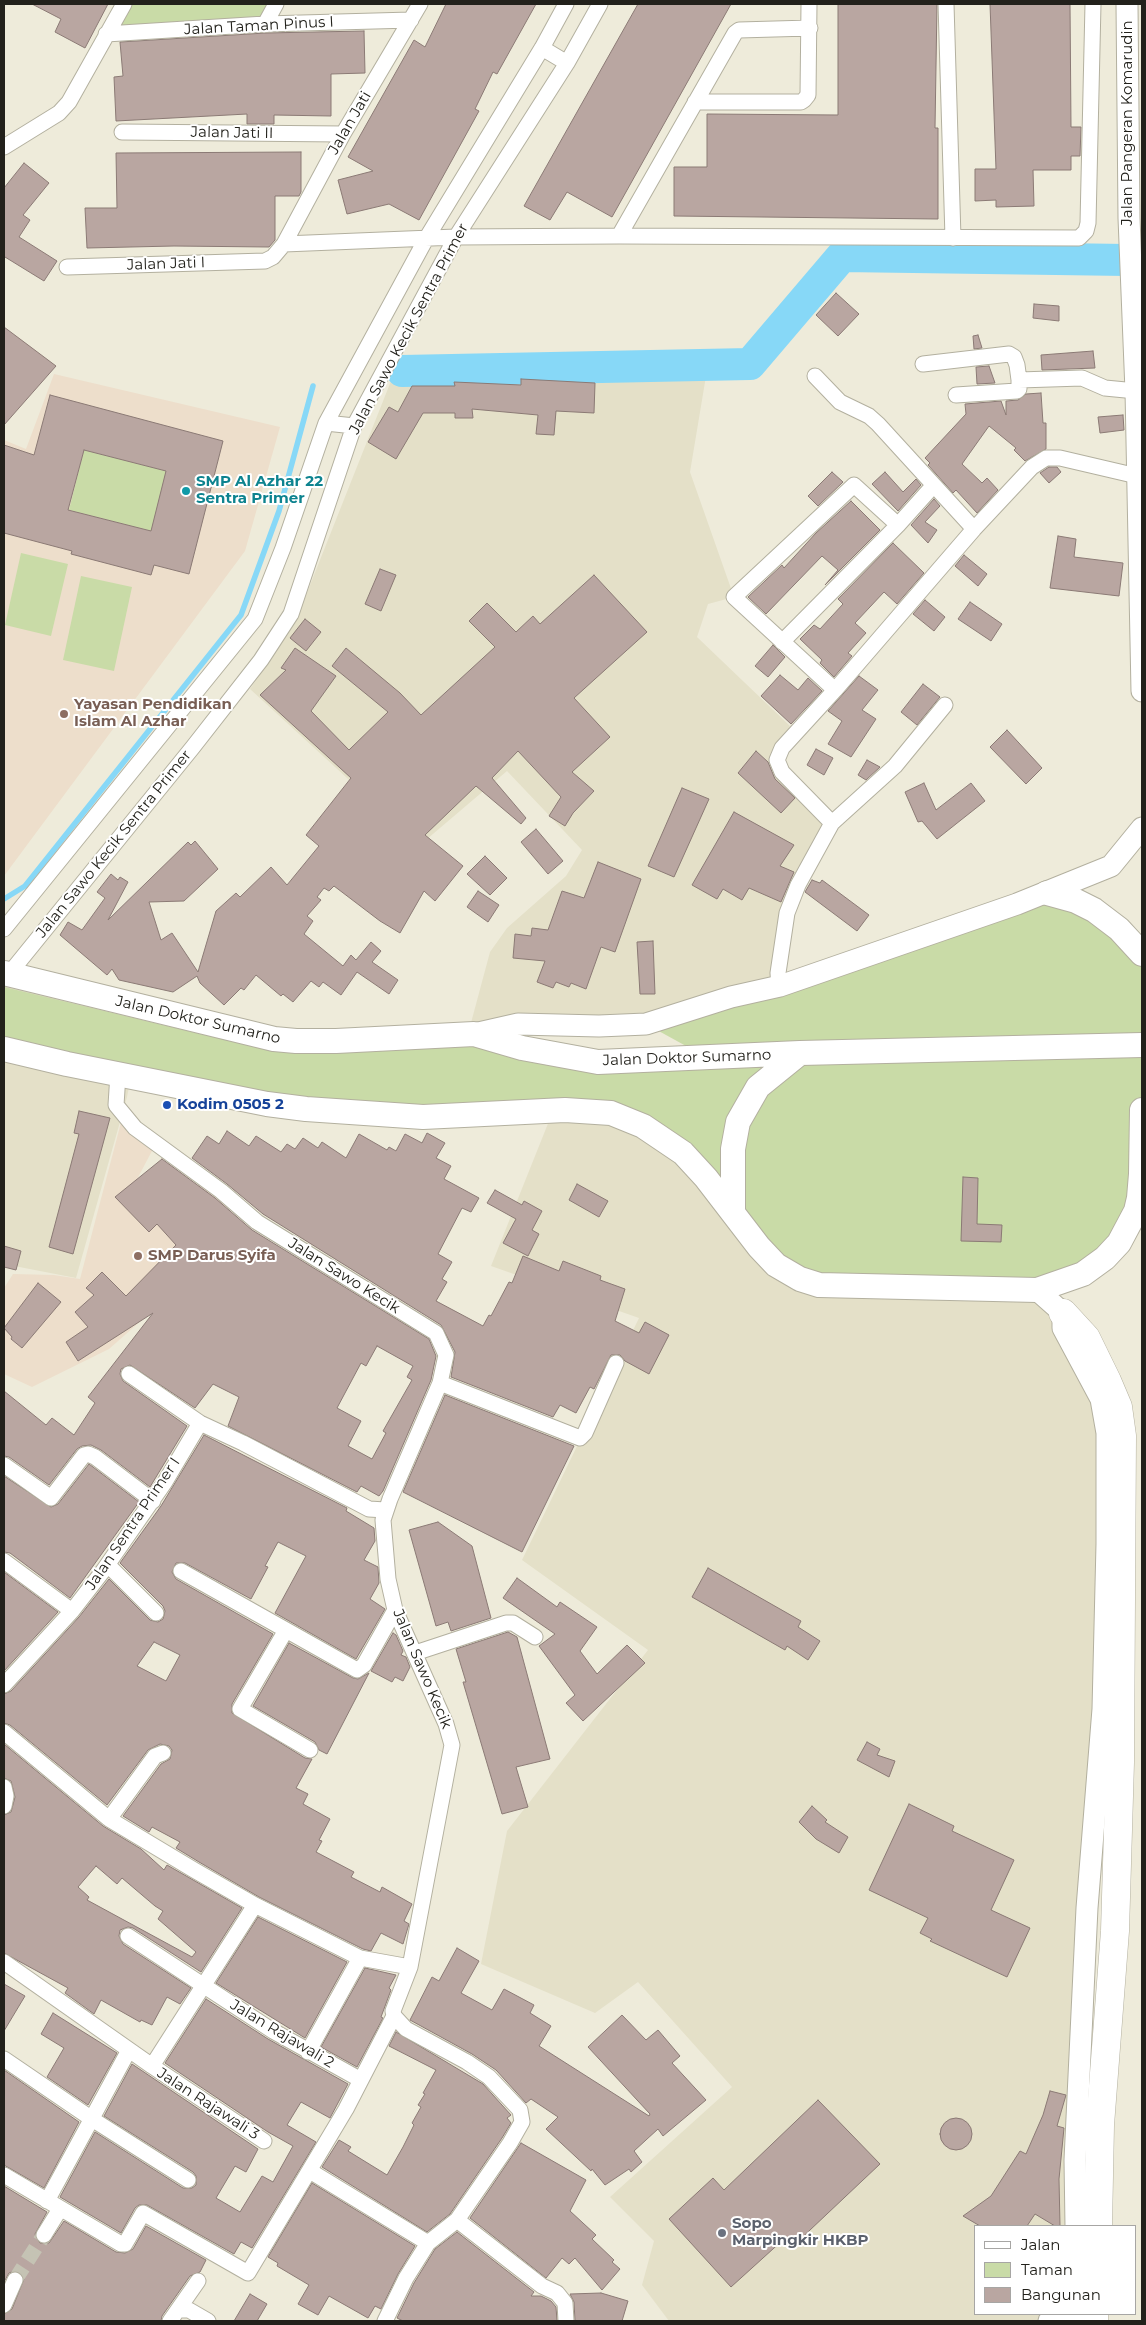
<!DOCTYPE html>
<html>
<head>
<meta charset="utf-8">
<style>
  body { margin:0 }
  #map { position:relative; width:1146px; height:2325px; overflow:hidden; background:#eeebda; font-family:Montserrat,sans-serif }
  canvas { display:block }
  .frame { position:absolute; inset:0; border:5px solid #22211b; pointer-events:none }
  .legend { position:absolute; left:974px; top:2225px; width:162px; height:90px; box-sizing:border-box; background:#fff; border:1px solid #a7a6a4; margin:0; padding:6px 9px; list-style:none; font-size:15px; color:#22211b }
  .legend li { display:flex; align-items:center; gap:10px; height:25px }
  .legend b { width:25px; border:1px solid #a7a6a4 }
</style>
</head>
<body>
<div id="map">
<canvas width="1146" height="2325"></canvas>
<div class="frame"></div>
<ul class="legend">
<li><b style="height:6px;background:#fff"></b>Jalan</li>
<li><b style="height:14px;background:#c9dba7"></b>Taman</li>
<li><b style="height:14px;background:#b9a6a1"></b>Bangunan</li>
</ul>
</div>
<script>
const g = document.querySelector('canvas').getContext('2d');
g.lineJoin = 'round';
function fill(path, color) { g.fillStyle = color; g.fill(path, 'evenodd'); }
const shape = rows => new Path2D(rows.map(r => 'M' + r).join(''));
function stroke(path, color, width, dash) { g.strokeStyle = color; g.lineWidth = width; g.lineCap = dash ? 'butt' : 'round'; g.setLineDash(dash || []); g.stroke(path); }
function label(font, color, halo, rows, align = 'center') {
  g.font = font + ' Montserrat,sans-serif'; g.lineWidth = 4; g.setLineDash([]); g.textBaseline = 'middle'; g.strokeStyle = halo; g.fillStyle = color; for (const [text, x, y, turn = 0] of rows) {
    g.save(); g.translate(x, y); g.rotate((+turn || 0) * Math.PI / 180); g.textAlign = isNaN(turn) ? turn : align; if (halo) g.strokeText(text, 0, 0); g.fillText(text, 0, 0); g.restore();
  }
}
fill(shape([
  [706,376,690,472,734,597,708,604,697,637,790,726,778,754,779,767,832,823,798,885,779,987,646,1024,468,1034,490,952,507,928,566,876,582,850,507,771,420,845,250,689,295,623,391,381],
  [4,973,145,1008,127,1097,76,1278,4,1264],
  [553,1111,611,1113,1037,1289,1105,1417,1077,2226,975,2226,975,2314,1074,2314,1074,2321,669,2321,642,2285,654,2241,610,2197,732,2087,638,1982,595,2013,481,1964,507,1831,648,1650,522,1560,639,1318,491,1266]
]), '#e4e0c8');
fill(shape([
  [54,374,280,427,245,551,4,876,4,440,26,449],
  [124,1111,136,1116,133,1133,153,1149,134,1185,165,1214,205,1180,228,1205,182,1247,151,1312,109,1349,32,1387,4,1374,4,1288,13,1274,54,1275,80,1279]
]), '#eddecb');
fill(shape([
  [130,4,274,4,266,21,110,35],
  [84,450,166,471,151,531,69,510],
  [21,553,68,564,51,636,5,625],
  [81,576,132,587,114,671,63,660],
  [1047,893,1142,954,1142,1121,1129,1225,1067,1280,802,1280,733,1212,636,1123,306,1109,4,1047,4,987,226,1040,252,1042,371,1039,706,1057,646,1024]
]), '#c9dba7');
stroke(shape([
  [4,899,25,886,241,615,279,511,313,386]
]), '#87d8f7', 5.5);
stroke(shape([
  [402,371,750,364,842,256,1127,260]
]), '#87d8f7', 32);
const building = shape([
  [32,4,108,4,85,48,55,32,61,19,32,4],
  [446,4,536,4,497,74,493,72,475,109,479,111,419,220,389,204,347,214,338,180,373,171,348,157,414,40,425,47,446,4],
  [638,4,731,4,612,217,567,192,550,220,524,206,638,4],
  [838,4,937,4,935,128,938,128,938,219,674,216,674,167,707,167,707,114,838,115,838,4],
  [990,4,1070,4,1071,127,1081,127,1080,156,1071,156,1071,170,1033,170,1034,206,996,207,996,200,975,201,975,169,996,169,990,4],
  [364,31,365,73,331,74,331,116,274,115,274,124,247,124,247,114,116,121,114,77,123,76,120,42,265,33,364,31],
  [301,152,301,192,299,196,275,196,275,240,269,247,174,246,87,248,85,208,117,208,116,153,301,152],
  [24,163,49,183,23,215,30,220,19,237,57,261,44,281,5,257,4,259,4,188,24,163],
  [836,293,859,314,838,336,816,315,836,293],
  [1034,304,1059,306,1059,321,1033,318,1034,304],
  [4,327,56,366,4,425,4,327],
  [978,335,982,348,974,349,973,336,978,335],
  [1093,351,1095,368,1042,370,1041,355,1093,351],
  [989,366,995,383,977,384,976,367,989,366],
  [521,379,595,383,594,413,556,411,554,435,536,434,538,415,472,409,473,418,455,418,455,413,423,413,396,459,368,442,389,407,398,412,412,386,455,386,454,382,521,385,521,379],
  [1041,393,1043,423,1046,423,1046,449,1025,461,1014,450,1016,448,989,426,962,464,982,483,987,478,998,490,977,513,956,490,953,493,928,465,930,463,925,458,966,414,965,404,1001,401,1006,415,1006,401,1018,400,1026,394,1041,393],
  [50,395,223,441,189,574,154,565,151,575,71,554,72,551,4,533,4,445,34,455,50,395],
  [84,450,166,471,151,531,68,510,84,450],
  [1123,415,1124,430,1100,433,1098,417,1123,415],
  [1049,467,1057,467,1061,472,1049,483,1040,473,1049,467],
  [832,472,843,482,818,506,808,496,832,472],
  [885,472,903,492,916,479,921,485,898,511,872,484,885,472],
  [934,499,940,506,925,522,937,530,928,543,911,525,934,499],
  [851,501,880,530,825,585,838,570,822,556,766,614,748,597,782,565,784,568,816,533,851,501],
  [1058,536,1076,539,1074,557,1123,563,1119,596,1050,588,1058,536],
  [893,543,924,573,897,604,884,592,855,623,866,633,848,653,852,656,834,677,820,663,822,660,800,639,814,625,820,629,843,604,838,599,893,543],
  [964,555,987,574,978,586,955,566,964,555],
  [380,569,396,575,381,611,365,604,380,569],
  [594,575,647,632,574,698,610,737,572,772,594,791,573,813,565,826,549,816,561,797,518,751,492,778,526,818,521,824,476,786,425,835,463,866,435,901,424,891,400,933,380,921,334,886,329,891,324,888,317,897,321,900,307,916,313,921,304,934,343,966,351,955,356,960,371,942,381,951,372,962,398,980,389,994,357,972,341,995,323,982,319,987,311,981,293,1002,283,994,281,996,256,975,244,990,241,988,224,1005,200,983,197,976,173,992,119,980,112,969,107,975,60,935,68,922,82,930,105,898,97,892,111,874,118,880,120,877,128,882,108,920,188,842,191,845,195,841,218,869,184,901,149,902,161,940,172,933,198,972,216,911,236,893,240,897,271,867,287,885,319,846,306,835,351,778,260,695,286,670,281,668,295,648,336,676,311,711,349,750,388,712,332,666,346,648,400,693,421,715,495,647,469,621,487,603,516,632,533,616,540,624,594,575],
  [925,600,945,617,934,631,913,614,925,600],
  [970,602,1002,624,991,641,958,619,970,602],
  [305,619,321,632,306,651,290,638,305,619],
  [773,645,785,657,768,677,755,666,773,645],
  [780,675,798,690,808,678,822,691,791,724,761,696,780,675],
  [859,676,878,690,862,710,876,719,851,757,828,744,842,721,828,711,859,676],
  [923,684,940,697,917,725,901,712,923,684],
  [1007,730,1042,768,1026,784,990,747,1007,730],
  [816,749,833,758,824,775,807,765,816,749],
  [756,751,768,762,775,779,795,798,781,813,738,773,756,751],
  [867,760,880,767,866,780,858,775,867,760],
  [924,783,936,810,971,783,985,801,937,839,922,821,918,822,905,792,924,783],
  [682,788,709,799,674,877,648,866,682,788],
  [734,812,794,845,780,866,794,872,781,902,749,888,742,900,723,889,717,899,692,885,734,812],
  [536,829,563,861,548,874,521,842,536,829],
  [485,856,507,878,490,895,467,874,485,856],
  [598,862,641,879,615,952,601,947,586,989,571,983,569,987,556,982,553,988,537,982,545,961,513,958,515,934,531,936,532,928,548,930,562,891,584,898,598,862],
  [812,880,820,883,822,880,869,915,857,931,805,892,812,880],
  [478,891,499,905,488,922,467,907,478,891],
  [653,941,655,994,640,994,637,942,653,941],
  [79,1111,110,1118,73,1254,49,1247,79,1134,74,1133,79,1111],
  [227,1131,249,1146,256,1136,281,1152,287,1144,295,1149,303,1138,318,1148,322,1142,346,1158,359,1134,387,1150,389,1147,396,1151,405,1134,422,1143,427,1133,445,1143,436,1158,451,1166,444,1179,479,1198,471,1212,462,1208,438,1254,452,1262,442,1279,447,1282,436,1301,483,1326,489,1315,491,1316,509,1282,512,1283,523,1256,559,1271,563,1261,601,1276,600,1280,625,1289,615,1321,639,1333,645,1322,669,1335,649,1374,625,1361,620,1355,611,1355,594,1389,590,1387,576,1413,560,1405,553,1417,451,1377,455,1352,441,1325,263,1214,227,1184,192,1158,207,1136,219,1144,227,1131],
  [162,1159,215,1198,252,1230,429,1339,436,1356,431,1380,383,1491,379,1496,361,1486,357,1492,228,1426,239,1397,213,1384,195,1408,130,1365,121,1369,120,1374,123,1381,187,1426,150,1487,101,1450,91,1445,82,1446,77,1449,49,1485,9,1457,4,1456,4,1391,46,1425,52,1418,74,1435,95,1403,88,1397,153,1313,78,1361,66,1342,88,1327,75,1312,94,1295,86,1288,102,1272,126,1296,176,1245,157,1224,149,1232,115,1197,162,1159],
  [377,1346,413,1366,407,1377,412,1380,383,1431,386,1433,372,1459,348,1446,361,1421,337,1408,361,1363,366,1366,377,1346],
  [963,1177,978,1178,977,1224,1002,1225,1001,1242,961,1241,963,1177],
  [577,1184,608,1201,599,1217,569,1200,577,1184],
  [495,1190,522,1205,524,1201,542,1211,532,1230,539,1234,528,1256,503,1243,516,1219,487,1203,495,1190],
  [4,1246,21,1251,16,1270,4,1267,4,1246],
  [38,1283,61,1302,22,1348,11,1339,12,1337,4,1328,38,1283],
  [445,1395,574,1446,522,1552,403,1492,445,1395],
  [204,1435,347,1508,346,1511,374,1528,375,1541,364,1560,378,1567,379,1583,370,1599,385,1609,356,1659,275,1613,306,1556,278,1542,265,1566,268,1567,251,1599,185,1563,176,1563,172,1572,176,1579,273,1634,232,1704,232,1713,305,1758,312,1759,296,1788,308,1794,303,1804,330,1819,319,1840,322,1841,316,1852,354,1872,351,1877,380,1892,382,1887,412,1904,404,1921,409,1924,403,1944,381,1933,371,1951,363,1949,259,1897,199,1862,176,1848,180,1842,152,1827,149,1832,123,1816,161,1764,170,1759,172,1750,169,1746,160,1744,148,1750,107,1805,10,1725,4,1723,4,1694,11,1691,79,1617,109,1579,150,1620,158,1622,163,1619,165,1611,163,1606,120,1563,161,1506,204,1435],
  [154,1642,180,1655,166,1681,137,1666,154,1642],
  [89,1464,139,1502,70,1598,10,1553,4,1552,4,1476,51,1507,58,1504,89,1464],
  [438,1522,472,1546,491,1618,451,1631,448,1622,436,1626,409,1530,438,1522],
  [708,1568,801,1621,798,1627,820,1641,808,1660,787,1646,785,1650,692,1597,708,1568],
  [4,1572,58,1612,4,1671,4,1572],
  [517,1578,557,1607,560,1602,597,1627,580,1651,597,1674,627,1645,645,1663,583,1721,566,1703,575,1695,539,1646,555,1634,503,1598,517,1578],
  [508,1632,517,1637,550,1759,516,1767,528,1807,502,1814,463,1682,466,1682,456,1649,508,1632],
  [393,1633,396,1635,403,1651,401,1655,406,1657,410,1667,403,1681,395,1677,392,1682,371,1671,393,1633],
  [289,1643,353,1678,358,1679,369,1673,327,1754,319,1750,315,1742,253,1706,289,1643],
  [867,1742,880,1749,877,1755,895,1761,889,1777,857,1760,867,1742],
  [4,1744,103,1826,141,1849,164,1870,167,1865,242,1908,201,1972,133,1928,128,1927,120,1930,119,1936,123,1944,191,1988,180,2004,167,1997,152,2025,141,2020,140,2022,101,2000,94,2014,65,1993,68,1988,4,1953,4,1815,11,1812,15,1797,11,1781,4,1778,4,1744],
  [96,1866,117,1884,122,1878,155,1906,163,1911,158,1919,196,1952,192,1957,87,1900,89,1897,78,1887,96,1866],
  [909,1804,954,1826,952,1831,1014,1860,991,1910,1030,1928,1007,1977,930,1941,932,1939,920,1933,928,1918,869,1890,909,1804],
  [812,1806,827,1820,825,1822,848,1837,839,1853,816,1839,799,1822,812,1806],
  [258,1917,347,1962,305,2038,216,1983,258,1917],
  [457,1948,479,1961,461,1993,492,2010,504,1989,534,2005,530,2013,551,2026,539,2046,649,2116,650,2114,588,2047,622,2015,646,2040,658,2030,680,2056,672,2063,706,2100,663,2136,658,2129,634,2151,642,2162,631,2172,629,2169,605,2185,592,2169,591,2171,546,2129,558,2117,531,2099,526,2103,496,2070,472,2054,410,2020,432,1977,439,1981,457,1948],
  [365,1968,396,1975,389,1988,391,1990,381,2017,383,2018,357,2067,321,2047,365,1968],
  [4,1984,25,1996,4,2031,4,1984],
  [206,1999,268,2039,348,2084,330,2118,301,2102,287,2125,316,2142,252,2248,241,2242,234,2254,147,2205,139,2205,135,2208,121,2233,60,2197,95,2132,183,2188,192,2188,196,2185,196,2176,193,2172,104,2116,132,2064,258,2149,246,2172,235,2166,216,2198,240,2212,262,2176,273,2182,293,2146,268,2132,165,2063,206,1999],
  [53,2013,117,2053,88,2105,47,2077,64,2048,41,2034,53,2013],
  [396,2032,483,2084,511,2115,507,2118,511,2123,502,2138,450,2214,427,2232,322,2167,339,2140,351,2147,348,2151,387,2175,403,2147,414,2125,412,2123,421,2107,418,2105,425,2094,423,2093,436,2070,389,2046,396,2032],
  [4,2070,79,2122,44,2188,4,2165,4,2070],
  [1050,2091,1066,2095,1057,2126,1064,2128,1059,2179,1060,2226,1055,2226,1035,2214,1027,2226,980,2226,963,2216,991,2196,1020,2151,1026,2154,1043,2115,1050,2091],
  [818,2100,880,2164,792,2247,784,2239,731,2287,669,2219,713,2178,724,2190,818,2100],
  '940 2134a16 16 0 1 1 32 0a16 16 0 1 1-32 0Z',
  [521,2143,586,2180,570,2211,596,2235,592,2239,614,2260,612,2262,620,2269,602,2290,575,2258,569,2264,562,2258,546,2278,470,2218,521,2143],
  [312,2183,415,2246,398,2274,381,2309,375,2306,368,2318,329,2296,318,2315,298,2304,309,2285,277,2266,278,2263,268,2257,312,2183],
  [4,2186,47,2212,35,2234,40,2243,49,2243,64,2221,116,2252,125,2253,133,2249,146,2226,206,2260,200,2272,190,2276,162,2316,161,2321,4,2321,4,2314,12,2309,24,2279,19,2272,14,2271,9,2273,4,2282,4,2186],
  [457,2232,534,2292,531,2296,541,2296,551,2301,556,2307,557,2321,403,2321,397,2318,414,2283,435,2249,457,2232],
  [601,2293,628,2301,622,2321,575,2321,574,2302,570,2294,601,2293],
  [250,2294,267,2304,257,2321,234,2321,250,2294]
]);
fill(building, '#b9a6a1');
stroke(building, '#8b7a75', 1);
stroke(shape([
  [15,2280,44,2235]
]), '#c5c3b4', 15, [15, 8]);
const street = shape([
  [946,4,953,238],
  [265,24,276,4],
  [106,34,265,24,411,20],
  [542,48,567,63],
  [695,102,801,102,804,100,808,95,809,4],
  [122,132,343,134],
  [4,147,59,113,69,102,124,4],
  [619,236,735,33,739,30,810,28],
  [284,244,456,237,619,236,1079,238,1086,231,1088,223,1093,4],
  [67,267,265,261,273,257,284,244,343,134,420,4],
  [923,364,1009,354,1014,357,1017,365,1019,380],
  [815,376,840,402,869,416,878,424,974,529],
  [956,395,1017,391,1019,389,1019,380,1082,378,1105,388,1136,391],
  [326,423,354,426],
  [782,642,898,525,933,486],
  [835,690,734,597,854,485,898,525],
  [832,823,895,766,945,705],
  [4,929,255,619,283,548,326,423,426,239,542,48,566,4],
  [9,974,193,747,261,660,291,614,354,426,456,237,567,63,600,4],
  [779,987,778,973,787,913,798,885,832,823,782,772,777,760,782,748,835,690,974,529,1032,467,1046,458,1060,458,1137,476],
  [118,1074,116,1105,135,1128,221,1191,257,1222,436,1333,446,1355,440,1383,390,1499,383,1520,388,1579,395,1610,446,1724,452,1745,410,1967,393,2011,394,2016,406,2029,467,2062,489,2077,520,2110,522,2122,510,2143,457,2220,428,2243,406,2278,385,2321],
  [129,1374,200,1423,243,1443,369,1509,385,1510],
  [440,1383,580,1438,585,1433,616,1363],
  [4,1465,51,1498,84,1455,88,1454,95,1457,153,1501],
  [4,1561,72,1611],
  [108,1565,156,1613],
  [181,1571,286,1630],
  [415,1653,506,1623,513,1623,535,1637],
  [4,1685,72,1611,103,1571,165,1482,200,1423],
  [4,1732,109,1819,194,1870,255,1905,360,1958,410,1967],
  [310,1750,240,1709,286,1630,357,1670,364,1665,395,1610],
  [4,1787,6,1796,4,1806],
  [109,1819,155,1756,163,1753],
  [128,1936,273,2031,361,2080],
  [4,1962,152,2066,264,2141],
  [308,2052,360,1958],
  [4,2059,92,2119,188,2180],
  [152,2066,255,1905],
  [310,2171,428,2243],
  [4,2175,121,2244,125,2244,143,2213,248,2273,346,2109,394,2016],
  [47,2201,129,2050],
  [457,2220,542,2286,557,2293,565,2303,566,2321],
  [44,2235,60,2209],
  [4,2305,15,2280],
  [179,2310,189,2310,208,2321],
  [170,2321,198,2281]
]);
const secondary = shape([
  [1127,4,1129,218,1136,391,1142,691],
  [474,1034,518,1024,599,1026,646,1024,731,997,780,986,1017,904,1111,866,1142,828],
  [1037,1290,1063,1313,1063,1328,1101,1399,1107,1433,1107,1544,1103,1709,1087,1908,1075,2160,1076,2226],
  [1049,2321,1058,2314],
  [1074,2321,1074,2314]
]);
const primary = shape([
  [1047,893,1076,901,1094,910,1119,929,1142,954],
  [4,973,274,1039,296,1041,336,1041,474,1034,522,1048,598,1062,800,1053,1142,1045],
  [4,1049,67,1064,267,1104,306,1109,423,1117,565,1110,611,1113,643,1126,683,1153,706,1178,759,1247,776,1265,800,1279,819,1285,1037,1290,1083,1274,1105,1258,1119,1243,1136,1211,1139,1198,1141,1174,1142,1110],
  [733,1212,733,1149,738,1122,758,1087,800,1053]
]);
const highway = shape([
  [1063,1313,1086,1338,1107,1381,1118,1407,1122,1436,1120,1762,1115,1931,1100,2125,1098,2226],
  [1094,2321,1094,2314]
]);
stroke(street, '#b3b09f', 17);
stroke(secondary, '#b3b09f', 23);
stroke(primary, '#b3b09f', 26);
stroke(highway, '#b3b09f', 29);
stroke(street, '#fff', 15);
stroke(secondary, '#fff', 21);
stroke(primary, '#fff', 24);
stroke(highway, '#fff', 28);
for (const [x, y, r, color] of [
  [186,491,5,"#0f9aa8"],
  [64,714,5,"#8d6e63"],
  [167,1105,5,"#1a4fb4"],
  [138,1256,5,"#8d6e63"],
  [722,2233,5,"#6b7280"]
]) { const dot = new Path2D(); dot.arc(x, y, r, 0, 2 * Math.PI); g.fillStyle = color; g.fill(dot); stroke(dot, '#fff', 2); }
label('15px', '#22211b', '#fff', [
  ["Jalan Taman Pinus I",259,26,-3],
  ["Jalan Jati",350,123,-60],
  ["Jalan Pangeran Komarudin",1128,123,-90],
  ["Jalan Jati II",232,133,1],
  ["Jalan Jati I",166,264,-2],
  ["Jalan Sawo Kecik Sentra Primer",409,329,-62],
  ["Jalan Sawo Kecik Sentra Primer",114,844,-51],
  ["Jalan Doktor Sumarno",198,1020,13],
  ["Jalan Doktor Sumarno",687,1058,-2],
  ["Jalan Sawo Kecik",344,1276,32],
  ["Jalan Sentra Primer I",133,1524,-56],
  ["Jalan Sawo Kecik",422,1669,67],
  ["Jalan Rajawali 2",282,2034,31],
  ["Jalan Rajawali 3",208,2104,33]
]);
label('bold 15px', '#0d838f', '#fff', [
  ["SMP Al Azhar 22",196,482],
  ["Sentra Primer",196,499]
], 'left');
label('bold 15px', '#785e54', '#fff', [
  ["Yayasan Pendidikan",74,705],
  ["Islam Al Azhar",74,722],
  ["SMP Darus Syifa",148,1256]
], 'left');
label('bold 15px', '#164399', '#fff', [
  ["Kodim 0505 2",177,1105]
], 'left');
label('bold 15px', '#5b616d', '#fff', [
  ["Sopo",732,2224],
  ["Marpingkir HKBP",732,2241]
], 'left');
</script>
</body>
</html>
